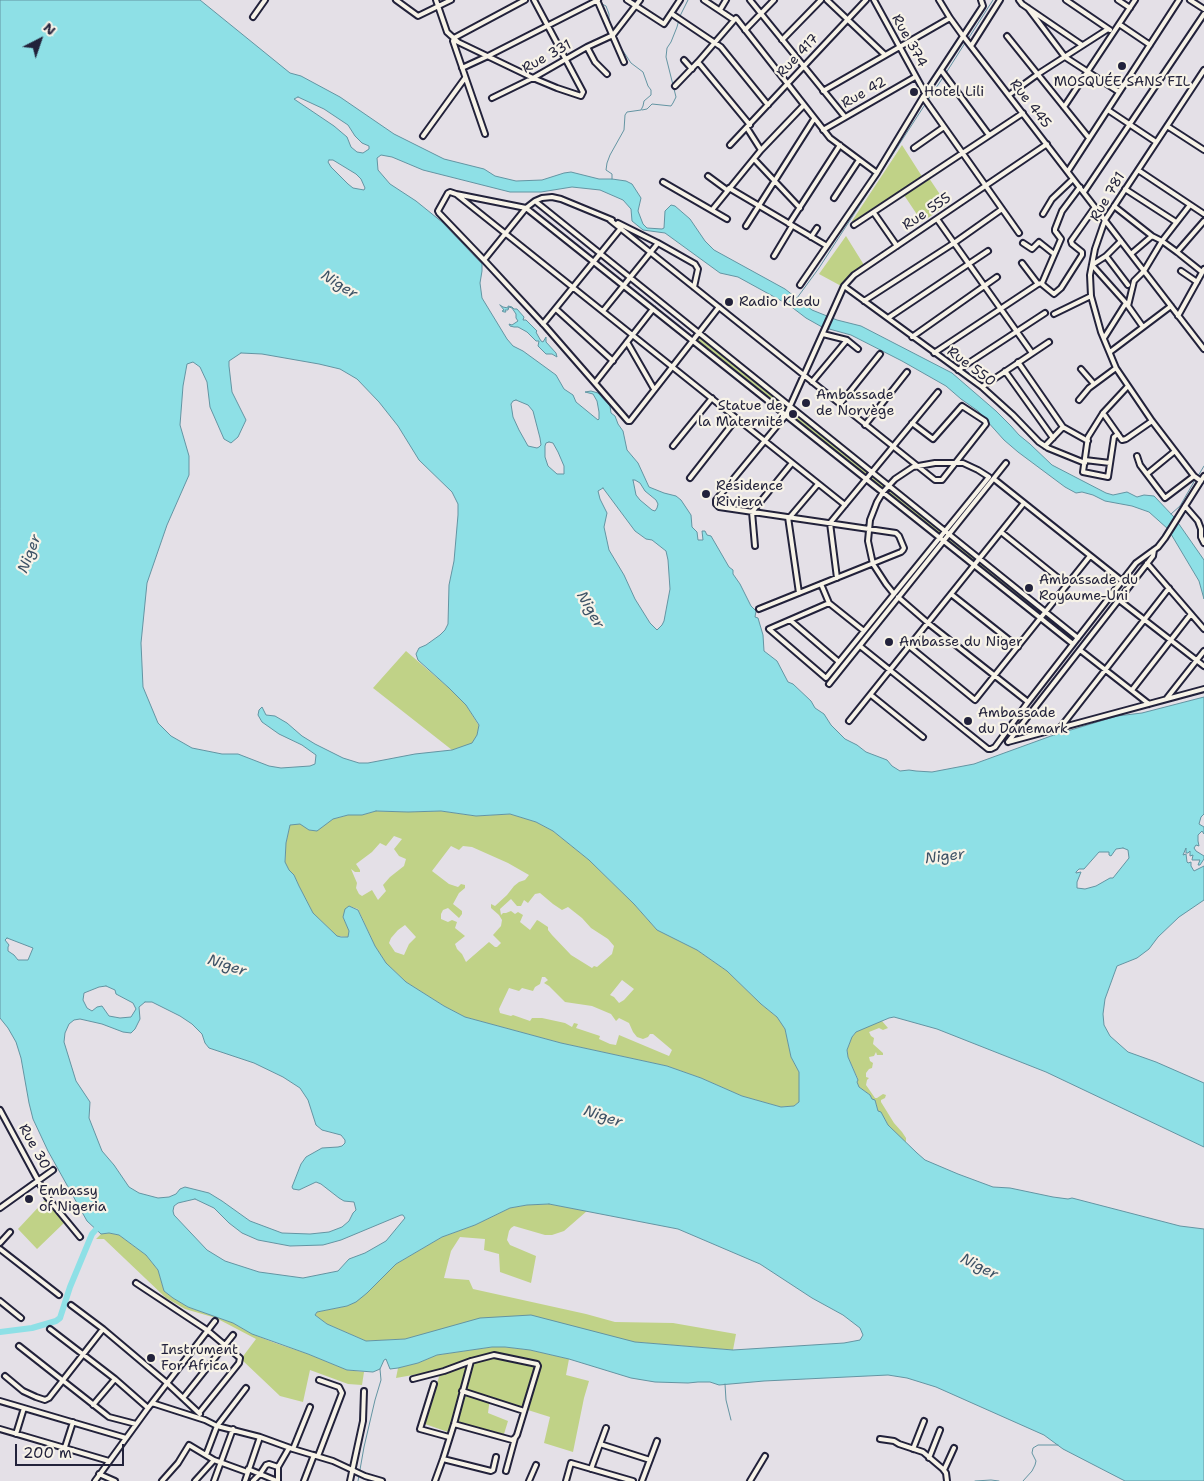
<!DOCTYPE html>
<html>
<head>
<meta charset="utf-8">
<style>
  body { margin:0 }
  #map { position:relative; width:1204px; height:1481px; overflow:hidden; background:#e4e0e7; font-family:"Shantell Sans",sans-serif }
  canvas { display:block }
  .north { position:absolute; left:15px; top:15px; width:50px; height:50px; -webkit-text-stroke:4px #f7f3e8; paint-order:stroke; rotate:41deg; font-size:14px; font-weight:700; line-height:20px; text-align:center; color:#22223b }
  .north::after { content:''; display:block; margin:auto; width:18px; height:22px; background:#22223b; clip-path:polygon(50% 0,100% 100%,50% 72%,0 100%) }
  .scale { position:absolute; left:15px; top:1444px; width:109px; height:22px; box-sizing:border-box; border:2px solid #22223b; border-top:0; padding-left:6px; font-size:15px; line-height:18px; white-space:nowrap; color:#22223b; -webkit-text-stroke:4px #f7f3e8; paint-order:stroke }
</style>
</head>
<body>
<div id="map">
<canvas width="1204" height="1481"></canvas>
<div class="north">N</div>
<div class="scale">200 m</div>
</div>
<script>
const g = document.querySelector('canvas').getContext('2d');
g.lineJoin = 'round';
function fill(path, color) { g.fillStyle = color; g.fill(path, 'evenodd'); }
const shape = rows => new Path2D(rows.map(r => 'M' + r).join(''));
function stroke(path, color, width, dash) { g.strokeStyle = color; g.lineWidth = width; g.lineCap = dash ? 'butt' : 'round'; g.setLineDash(dash || []); g.stroke(path); }
function label(font, color, halo, rows, align = 'center') {
  g.font = font + ' "Shantell Sans",sans-serif'; g.lineWidth = 4.5; g.setLineDash([]); g.textBaseline = 'middle'; g.strokeStyle = halo; g.fillStyle = color; for (const [text, x, y, turn = 0] of rows) {
    g.save(); g.translate(x, y); g.rotate((+turn || 0) * Math.PI / 180); g.textAlign = isNaN(turn) ? turn : align; if (halo) g.strokeText(text, 0, 0); g.fillText(text, 0, 0); g.restore();
  }
}
fill(shape([
  [902,145,923,178,853,223,852,221],
  [929,178,947,205,922,222,904,195],
  [846,236,864,265,843,287,819,274],
  [698,334,1074,638,1073,640,695,338],
  [406,651,449,688,466,705,479,726,477,735,472,744,452,750,373,688],
  [376,811,408,812,441,811,476,816,510,814,536,822,553,831,589,860,634,904,657,930,697,950,727,971,761,1004,777,1017,785,1029,791,1057,799,1072,799,1102,794,1106,781,1107,742,1096,701,1078,667,1066,561,1043,465,1017,444,1006,406,982,386,963,375,946,358,909,349,906,343,917,349,931,348,937,337,936,313,913,299,886,294,875,289,870,285,863,286,843,290,825,300,823,309,830,316,831,333,819,348,815,362,815],
  [394,836,402,839,394,849,399,856,406,859,404,866,390,877,383,885,386,891,378,900,372,890,362,896,359,894,356,888,357,883,351,869,355,872,360,872,360,870,356,864,372,852,380,843,386,846],
  [451,846,459,850,463,846,472,847,508,863,529,875,525,880,519,882,514,886,507,895,495,906,491,904,491,908,499,915,502,920,501,926,493,935,501,943,497,947,495,947,489,942,466,962,462,954,457,949,455,944,465,936,455,928,457,922,452,920,448,922,441,919,441,914,443,910,448,908,459,918,462,914,462,911,453,904,459,893,465,888,465,885,461,884,458,887,449,884,432,871],
  [540,893,553,904,562,910,568,907,582,918,591,928,608,939,614,946,612,954,597,967,594,966,592,968,571,955,552,935,548,930,548,927,539,921,537,920,530,930,520,922,523,915,518,912,515,914,511,911,506,913,503,913,501,915,500,909,511,899,517,906,521,906,524,900,528,903,535,894],
  [405,925,416,937,409,944,404,955,395,952,389,943,391,938,398,930],
  [542,977,545,977,548,980,544,983,549,986,565,1002,592,1006,611,1014,616,1021,619,1018,629,1023,633,1032,637,1037,643,1039,648,1037,650,1034,653,1034,672,1050,669,1056,619,1035,616,1045,610,1044,599,1039,600,1036,576,1028,578,1024,574,1023,572,1027,565,1023,542,1018,532,1018,530,1021,513,1015,511,1016,500,1013,499,1009,509,988,519,991,522,988,533,991,535,987,540,984],
  [622,980,634,989,624,1000,619,1003,614,997,610,995],
  [882,1021,888,1028,883,1030,879,1028,869,1032,871,1036,874,1038,873,1044,883,1053,883,1055,877,1055,876,1052,874,1056,869,1057,870,1061,873,1063,872,1068,869,1069,866,1073,866,1077,869,1078,867,1080,866,1085,875,1098,877,1098,883,1094,886,1095,885,1098,881,1100,881,1102,894,1123,902,1132,906,1138,906,1143,888,1125,882,1114,878,1111,875,1100,872,1099,870,1095,859,1087,857,1082,858,1079,848,1057,847,1050,852,1037,856,1032,868,1026],
  [46,1199,66,1221,37,1249,18,1229],
  [549,1204,587,1211,564,1231,552,1235,545,1235,514,1226,511,1228,509,1231,507,1240,510,1245,536,1256,531,1283,500,1272,499,1254,484,1250,485,1239,460,1237,451,1251,444,1278,469,1280,473,1289,586,1314,615,1322,673,1323,736,1334,733,1350,635,1342,427,1334,405,1339,366,1341,327,1324,315,1315,317,1312,347,1306,367,1293,396,1264,442,1237,475,1225,510,1208,527,1205],
  [109,1233,119,1235,146,1255,158,1270,164,1291,173,1298,188,1307,233,1323,252,1334,275,1343,308,1354,347,1370,364,1372,362,1385,348,1384,310,1370,303,1402,280,1396,241,1359,256,1339,216,1318,185,1309,166,1298,104,1239,96,1239,101,1234],
  [492,1347,505,1347,530,1350,569,1359,566,1375,589,1381,584,1398,573,1452,544,1443,550,1417,490,1398,488,1413,508,1421,504,1434,452,1421,448,1432,425,1424,441,1370,396,1378,398,1368,418,1363,437,1355]
]), '#c0d287');
const water = shape([
  [0,0,200,0,290,73,301,76,340,97,394,134,444,159,484,169,495,176,516,181,542,180,564,173,571,172,599,179,612,179,626,181,632,184,641,198,638,211,643,224,647,228,662,229,664,228,665,211,671,205,675,206,690,219,705,241,714,250,785,289,812,310,837,320,861,326,952,373,996,411,1011,426,1019,435,1030,444,1052,465,1106,493,1113,495,1127,492,1137,497,1144,495,1154,496,1174,517,1204,560,1204,599,1199,581,1168,529,1149,512,1132,506,1105,501,1093,495,1082,492,1076,493,1065,487,1018,452,1004,440,978,411,961,399,946,386,902,361,851,335,822,327,806,318,789,305,738,277,720,273,665,233,643,230,632,221,631,209,623,200,600,190,572,187,541,192,510,192,423,170,392,157,381,155,377,158,378,170,390,184,416,201,442,222,482,264,482,271,480,283,482,298,507,339,513,346,523,351,556,375,564,389,573,395,576,402,598,420,599,419,599,412,597,401,593,394,585,392,591,391,598,393,610,406,611,413,615,416,618,424,623,431,627,450,638,463,649,487,664,493,676,496,681,500,691,515,692,527,697,532,698,540,703,540,702,531,705,531,707,535,711,536,729,567,733,570,733,574,740,584,751,606,756,611,755,617,758,618,763,635,764,651,777,661,788,682,793,684,811,701,815,708,824,714,831,725,845,739,857,745,866,752,887,760,892,766,900,771,909,770,916,771,932,772,974,764,1051,736,1117,716,1142,713,1204,697,1204,814,1201,817,1199,824,1204,827,1204,834,1202,831,1198,835,1198,841,1199,846,1196,845,1194,848,1196,851,1204,856,1204,859,1200,865,1198,865,1200,860,1192,860,1193,855,1190,856,1190,851,1188,853,1186,853,1186,848,1183,855,1186,854,1187,862,1188,863,1191,862,1191,866,1194,871,1204,866,1204,900,1179,917,1158,937,1149,949,1137,958,1117,966,1105,999,1103,1014,1104,1025,1110,1036,1128,1052,1156,1062,1204,1083,1204,1147,1046,1072,937,1029,894,1017,889,1018,856,1032,852,1037,847,1050,848,1057,858,1080,857,1082,859,1087,870,1095,872,1099,875,1100,878,1111,881,1112,888,1125,917,1153,925,1160,958,1174,993,1187,1010,1188,1053,1197,1068,1199,1072,1198,1180,1226,1204,1229,1204,1481,1125,1481,1063,1449,1044,1435,936,1387,907,1378,888,1375,764,1381,719,1385,710,1382,698,1382,688,1383,655,1382,631,1378,569,1359,530,1350,505,1347,492,1347,437,1355,418,1363,398,1368,390,1369,386,1359,384,1360,380,1369,373,1372,347,1370,308,1354,252,1334,233,1323,188,1307,173,1298,164,1291,158,1270,146,1255,119,1235,109,1233,101,1234,87,1221,48,1151,33,1119,29,1103,21,1058,16,1042,8,1028,0,1018,0,0],
  [298,97,324,109,348,125,355,136,362,143,369,146,369,149,363,153,357,152,351,147,347,137,334,126,294,99,298,97],
  [329,160,333,160,356,174,361,179,365,188,364,190,353,188,348,184,331,167,328,162,329,160],
  [241,353,262,354,319,364,340,369,357,379,379,402,398,426,419,460,452,492,458,504,458,515,454,561,449,585,448,624,445,630,440,635,426,645,419,648,416,654,418,660,449,688,466,705,479,725,477,735,472,743,452,750,415,754,368,763,359,763,343,758,315,744,302,736,287,723,275,716,266,715,262,707,259,710,258,715,262,722,279,734,302,745,316,755,315,764,310,766,281,768,269,766,238,754,222,754,192,748,171,736,158,723,143,687,141,643,147,583,167,525,189,475,189,456,180,425,183,386,187,364,193,362,200,367,207,382,210,407,224,439,231,443,238,437,246,420,232,392,229,366,229,361,241,353],
  [516,400,528,405,533,411,540,438,541,445,539,447,537,448,528,446,519,430,513,417,511,404,513,401,516,400],
  [549,442,553,443,558,452,564,466,564,474,557,474,548,466,545,457,545,446,546,443,549,442],
  [633,480,635,480,640,483,645,491,656,500,658,504,657,508,655,511,652,510,640,500,636,495,633,480],
  [603,488,635,531,646,539,652,540,666,551,668,560,670,589,664,621,662,625,657,630,650,623,635,599,624,575,609,550,604,527,607,513,600,499,598,491,603,488],
  [376,811,408,812,441,811,476,816,510,814,536,822,553,831,589,860,634,904,657,930,697,950,727,971,761,1004,777,1017,785,1029,791,1057,799,1072,799,1102,794,1106,781,1107,742,1096,701,1078,667,1066,561,1043,465,1017,444,1006,406,982,386,963,375,946,358,910,349,906,345,909,343,917,349,931,348,937,341,937,337,936,313,913,299,886,294,875,289,870,285,862,286,843,290,825,300,824,309,830,317,831,333,819,348,815,362,815,376,811],
  [1123,848,1128,850,1129,858,1113,878,1110,878,1096,886,1085,889,1077,888,1077,882,1081,872,1076,873,1076,872,1079,869,1084,869,1099,852,1109,852,1109,855,1111,856,1116,849,1123,848],
  [7,938,33,948,28,960,18,960,14,955,8,951,8,947,9,945,5,940,7,938],
  [106,986,115,990,116,994,133,1003,136,1009,131,1017,120,1018,109,1016,102,1006,97,1007,92,1011,87,1008,83,1000,84,993,99,987,106,986],
  [145,1002,152,1002,180,1016,192,1024,202,1034,205,1043,209,1048,254,1063,283,1077,300,1088,308,1100,316,1125,322,1130,341,1135,345,1140,345,1143,342,1146,338,1147,322,1148,306,1157,301,1164,292,1187,293,1189,299,1190,316,1182,321,1184,339,1198,344,1201,354,1202,356,1210,353,1213,349,1221,342,1227,329,1232,310,1234,282,1233,250,1221,222,1201,209,1193,185,1187,180,1189,176,1194,169,1197,158,1198,139,1193,129,1187,114,1165,102,1151,100,1146,89,1118,90,1102,76,1081,64,1042,65,1033,69,1024,74,1020,80,1019,102,1024,123,1032,131,1033,135,1029,140,1019,139,1007,145,1002],
  [195,1199,214,1208,229,1223,242,1233,258,1240,290,1246,323,1245,341,1240,401,1215,403,1215,405,1218,386,1241,365,1253,349,1259,338,1271,303,1278,259,1272,225,1261,207,1250,174,1215,173,1211,174,1206,178,1203,195,1199],
  [549,1204,678,1229,760,1264,812,1298,843,1315,860,1328,863,1335,860,1340,844,1343,733,1350,635,1342,531,1315,480,1318,405,1339,366,1341,327,1324,315,1315,317,1312,347,1306,356,1302,367,1293,396,1264,442,1237,475,1225,510,1208,527,1205,549,1204],
  [500,305,503,307,508,308,508,306,512,307,514,309,517,309,524,317,523,320,526,320,537,331,536,332,537,334,541,341,543,342,546,337,546,342,556,353,557,357,552,354,546,354,538,346,539,341,536,341,527,332,518,327,514,327,510,326,509,324,512,325,518,321,516,318,516,314,512,308,509,307,508,310,505,310,506,312,504,312,502,311,504,310,500,305]
]);
fill(water, '#8ee0e6');
stroke(water, '#6394a2', 1);
stroke(shape([
  [601,0,602,4,606,6,609,14,609,20,621,48,631,63,643,72,648,86,651,90,651,95,644,101,643,106,641,110,627,112,625,115,624,130,610,155,607,163,606,170,612,174,612,179],
  [968,39,993,0],
  [946,73,965,43],
  [928,100,944,76],
  [642,110,647,109,652,104,671,106,673,103,676,97,666,57,667,48,671,42,677,27,680,16,688,0],
  [797,298,819,268,926,103],
  [1198,476,1204,466],
  [1171,514,1180,506,1195,480],
  [725,1384,726,1400,731,1420],
  [358,1481,364,1447,375,1400,381,1380,380,1369],
  [975,1481,991,1480,999,1481],
  [1023,1481,1032,1471,1035,1465,1036,1461,1032,1453,1033,1448,1038,1445,1058,1445]
]), '#6394a2', 1);
stroke(shape([
  [0,1332,32,1328,56,1321,60,1318,70,1287,92,1234,101,1224]
]), '#8ee0e6', 6);
const minor = shape([
  [396,0,418,16,451,0],
  [436,0,447,32,458,42,533,78,557,88,581,96,583,92,534,0],
  [597,0,624,62],
  [627,0,664,24,680,0],
  [704,0,734,20],
  [750,0,845,117],
  [827,0,885,55],
  [874,0,925,93],
  [939,0,950,18,963,36,1204,349],
  [1019,0,1022,4,1082,45],
  [1066,0,1110,30],
  [1118,0,1130,8],
  [1190,0,1204,9],
  [1028,8,1065,57,1119,92],
  [720,10,726,0],
  [672,14,721,47,768,105],
  [253,17,265,0],
  [1119,24,1150,45],
  [745,30,774,0],
  [1007,36,1089,138],
  [782,40,821,0],
  [971,46,1000,0],
  [587,47,595,62,607,74],
  [684,60,692,69],
  [698,62,750,125],
  [462,68,488,56,598,0],
  [941,70,989,135],
  [675,86,698,62,736,18,830,138,877,173],
  [823,91,950,18],
  [1009,95,1038,74,1108,29],
  [923,97,1019,233],
  [492,98,533,78,587,47,613,35,640,0],
  [1064,107,1135,0],
  [1108,110,1156,142],
  [1167,126,1204,150],
  [747,128,761,150],
  [823,130,915,77],
  [485,134,453,41,454,38,525,0],
  [423,136,465,78],
  [730,145,866,0],
  [914,148,944,127],
  [754,159,800,208],
  [1138,170,1204,214],
  [1068,171,1179,0],
  [708,176,727,190],
  [663,182,727,219],
  [729,188,827,246],
  [1125,189,1176,222],
  [1084,192,1204,14],
  [456,194,450,192,448,193,438,211,439,213,484,260,546,327,628,421,630,421,719,307],
  [834,198,859,160],
  [535,201,1078,638],
  [1114,206,1152,236,1162,241,1177,252,1202,272],
  [712,210,761,150,804,105],
  [874,213,897,246],
  [1043,214,1052,199,1073,179],
  [937,219,1032,353],
  [610,220,935,480,942,480,986,424,985,421,962,406,933,439,912,423],
  [618,223,658,243,695,264,698,269,694,287],
  [789,224,840,145],
  [854,225,1023,113],
  [746,226,814,119],
  [811,237,817,228],
  [1121,241,1106,256,1092,265,1126,303,1143,327],
  [1023,243,1032,249,1039,242,1054,254],
  [1177,252,1204,221],
  [1131,254,1152,236],
  [774,256,792,226],
  [1106,256,1128,285],
  [484,260,526,208,535,201,542,198,552,197,561,199,612,220],
  [1022,263,1038,284],
  [1181,271,1197,282],
  [1042,283,1043,285,1054,294,1061,288,1082,255,1082,252,1072,244,1071,241,1095,207],
  [1042,283,1061,239,1055,231,1055,229,1062,211,1080,187],
  [800,285,877,173,923,97,981,9,983,6,981,0],
  [844,286,982,387,1013,415,1039,442,1048,448,1085,463],
  [864,301,954,243,1002,209],
  [1128,306,1134,281,1144,271,1162,241,1190,205],
  [556,309,613,361],
  [603,311,658,243],
  [1054,314,1091,296],
  [1178,316,1204,269],
  [888,318,988,251],
  [543,324,621,228],
  [823,334,847,340,858,349],
  [912,337,997,277],
  [1104,338,1126,303],
  [627,342,654,389],
  [1110,352,1171,306],
  [934,353,1038,284,1042,283],
  [1018,362,1063,427,1088,441],
  [1081,369,1094,384],
  [958,370,1045,313],
  [1005,371,1053,438],
  [812,382,847,340],
  [595,383,653,309],
  [982,387,1049,342],
  [1079,400,1089,388,1116,368],
  [840,404,880,354],
  [1103,413,1122,440,1126,439,1152,421],
  [865,425,907,372],
  [1118,434,1114,437,1108,477,1083,472,1088,437,1103,413,1128,386],
  [673,446,712,398],
  [1045,446,1063,427],
  [1137,456,1140,465,1165,498,1194,476],
  [1085,460,1110,463],
  [1147,474,1175,451],
  [690,478,737,418],
  [994,479,1122,581],
  [1201,481,1194,476,1152,421,1116,368,1101,332,1091,296,1090,275,1095,249,1105,220,1204,70],
  [845,505,456,194,526,208,1073,644],
  [1185,506,1198,521,1201,529,1201,537,1204,543],
  [788,517,799,593],
  [790,517,818,484],
  [1001,532,1067,585],
  [755,546,752,512,792,463],
  [1147,563,1204,629],
  [837,578,830,523,938,392],
  [821,584,829,603,864,631],
  [951,594,1018,647],
  [898,597,928,623,1028,702],
  [1119,600,1204,666],
  [829,603,769,629,826,678,894,594,989,477,978,470,963,463,935,463,913,467,895,479,883,492,877,502,870,520,868,541,873,564,886,584,894,594],
  [759,609,901,552,903,550,904,548,899,536,896,533,719,507,716,504,716,500,786,415,844,286,854,275,1047,144],
  [790,620,839,662],
  [860,646,988,749,991,749,995,747,1028,702,1136,563,1158,547,1165,538,1204,476],
  [909,646,975,700,1090,556],
  [1080,650,1149,704],
  [829,684,1006,463],
  [1132,690,1191,614],
  [871,695,923,737],
  [1167,698,1204,651],
  [849,721,1024,503],
  [1060,728,1169,588],
  [1008,742,1153,556,1154,550],
  [1008,742,1204,689],
  [0,1110,47,1197,80,1237],
  [0,1208,53,1170],
  [0,1243,10,1232],
  [0,1249,59,1295],
  [136,1283,207,1330,240,1358,239,1363,199,1413],
  [0,1301,21,1318],
  [71,1305,103,1329,167,1383,200,1414],
  [50,1329,115,1379,148,1408],
  [19,1346,104,1413,109,1417,136,1424],
  [5,1376,23,1391,36,1397,45,1400,49,1398,103,1329],
  [413,1379,444,1371,471,1361,494,1355,537,1364,538,1366,517,1435,515,1438,512,1440,454,1424],
  [434,1384,420,1429,449,1437],
  [462,1391,524,1411],
  [183,1398,233,1335],
  [0,1401,126,1438],
  [152,1403,205,1420,217,1426,260,1437,293,1449,333,1461,365,1476,382,1481],
  [93,1405,115,1379],
  [0,1429,109,1461],
  [16,1434,24,1408],
  [880,1439,894,1441,899,1444,923,1452,943,1469,946,1473,947,1481],
  [600,1444,650,1460],
  [65,1447,73,1422],
  [293,1449,310,1407],
  [913,1449,924,1421],
  [206,1455,217,1426,246,1388],
  [318,1456,342,1393,339,1387,319,1380],
  [929,1458,940,1430],
  [443,1459,491,1471,493,1470,496,1457],
  [248,1469,277,1481],
  [591,1469,606,1428],
  [944,1470,954,1448],
  [506,1471,515,1438],
  [99,1474,115,1481],
  [95,1481,148,1408,215,1321],
  [162,1481,178,1463,189,1445,214,1460,247,1472],
  [195,1481,214,1460],
  [214,1481,233,1429],
  [245,1481,260,1437],
  [253,1481,260,1474,266,1465,269,1464,278,1467,289,1448],
  [278,1481,278,1467],
  [304,1481,314,1455],
  [350,1481,363,1421,364,1391],
  [435,1481,443,1459,454,1424,471,1361],
  [529,1481,536,1465],
  [566,1481,571,1463,633,1481],
  [642,1481,657,1441],
  [750,1481,765,1456]
]);
stroke(minor, '#22223b', 8);
stroke(minor, '#f7f3e8', 4);
for (const [x, y, r, color] of [
  [1122,66,5,"#22223b"],
  [914,92,5,"#22223b"],
  [729,302,5,"#22223b"],
  [806,403,5,"#22223b"],
  [793,414,5,"#22223b"],
  [706,494,5,"#22223b"],
  [1029,588,5,"#22223b"],
  [889,642,5,"#22223b"],
  [968,721,5,"#22223b"],
  [29,1199,5,"#22223b"],
  [151,1358,5,"#22223b"]
]) { const dot = new Path2D(); dot.arc(x, y, r, 0, 2 * Math.PI); g.fillStyle = color; g.fill(dot); stroke(dot, '#f7f3e8', 2); }
label('14px', '#22223b', '#f7f3e8', [
  ["Rue 374",909,41,61],
  ["Rue 417",798,56,-47],
  ["Rue 331",547,57,-29],
  ["Rue 42",864,93,-30],
  ["Rue 445",1030,104,52],
  ["Rue 781",1108,197,-59],
  ["Rue 555",927,212,-34],
  ["Rue 550",971,367,37],
  ["Rue 30",34,1147,61]
]);
label('14px', '#22223b', '#f7f3e8', [
  ["MOSQUÉE SANS FIL",1122,82,"center"],
  ["Hotel Lili",924,92],
  ["Radio Kledu",739,302],
  ["Ambassade",816,395],
  ["de Norvège",816,411],
  ["Statue de",783,406,"right"],
  ["la Maternité",783,422,"right"],
  ["Résidence",716,486],
  ["Riviera",716,502],
  ["Ambassade du",1039,580],
  ["Royaume-Uni",1039,596],
  ["Ambasse du Niger",899,642],
  ["Ambassade",978,713],
  ["du Danemark",978,729],
  ["Embassy",39,1191],
  ["of Nigeria",39,1207],
  ["Instrument",161,1350],
  ["For Africa",161,1366]
], 'left');
label('italic 15px', '#3d5266', '#f7f3e8', [
  ["Niger",339,285,32],
  ["Niger",30,554,-69],
  ["Niger",590,610,60],
  ["Niger",945,857,-7],
  ["Niger",227,966,18],
  ["Niger",603,1117,18],
  ["Niger",979,1267,27]
]);
</script>
</body>
</html>
